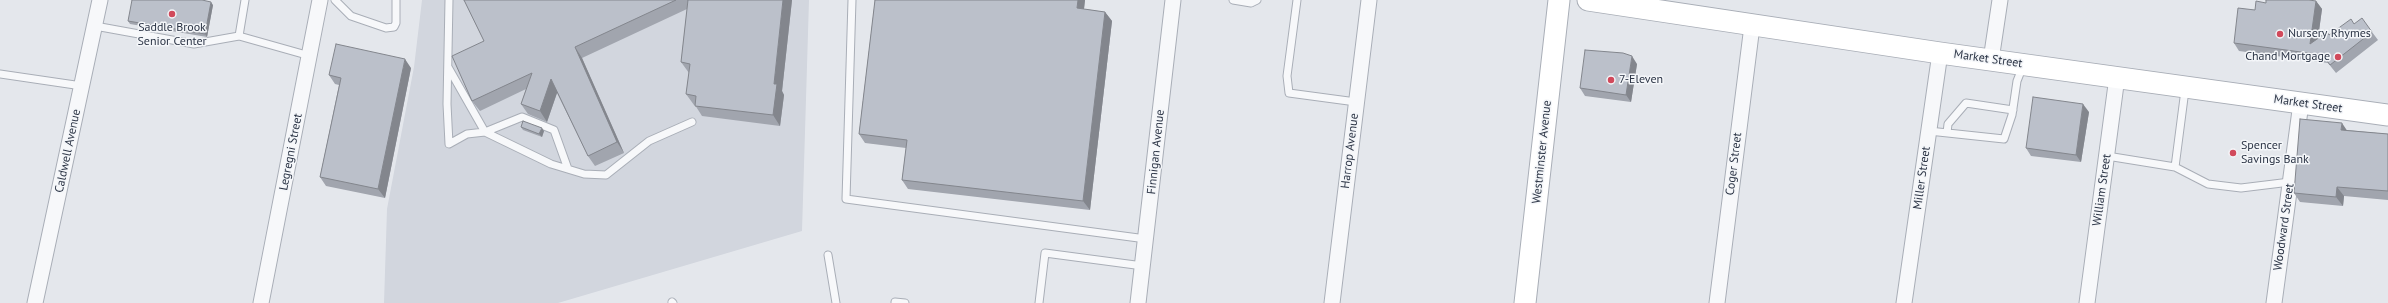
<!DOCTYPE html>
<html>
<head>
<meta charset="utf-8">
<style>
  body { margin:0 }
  canvas { display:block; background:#e4e7ec }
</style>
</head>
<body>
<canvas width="2388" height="303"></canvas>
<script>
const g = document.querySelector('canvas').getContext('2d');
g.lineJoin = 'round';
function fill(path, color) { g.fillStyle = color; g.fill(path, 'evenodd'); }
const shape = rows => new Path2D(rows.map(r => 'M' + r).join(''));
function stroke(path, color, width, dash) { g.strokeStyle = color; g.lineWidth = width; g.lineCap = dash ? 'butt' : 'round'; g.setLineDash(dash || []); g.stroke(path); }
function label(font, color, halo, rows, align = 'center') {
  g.font = font + ' "PT Sans",sans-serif'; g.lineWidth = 3; g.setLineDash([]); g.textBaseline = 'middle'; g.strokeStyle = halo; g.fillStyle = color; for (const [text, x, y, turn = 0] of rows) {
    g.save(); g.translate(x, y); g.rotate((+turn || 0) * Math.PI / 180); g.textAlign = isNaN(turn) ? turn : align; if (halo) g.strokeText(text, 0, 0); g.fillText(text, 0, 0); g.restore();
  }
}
fill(shape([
  [422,0,809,0,802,231,558,303,384,303,387,209,414,67]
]), '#d2d6de');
const lane = shape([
  [245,0,239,36,310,56],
  [335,0,351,16,386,28,394,27,396,23,396,0],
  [449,0,447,104,449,144,467,134,485,132,522,117,554,130,568,169],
  [852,0,846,199,1146,239],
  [1233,0,1251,3,1257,0],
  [1297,0,1287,76,1289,93,1356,102],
  [95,26,194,44,239,36],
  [448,67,485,132,551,164,584,174,606,175,649,141,692,122],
  [0,74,82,86],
  [1929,131,2004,139,2012,115,2017,81,2023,66],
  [1947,133,1948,124,1966,103,2013,110],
  [2107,156,2175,167,2208,184,2241,188,2290,182],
  [2175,167,2185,90],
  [828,255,836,303],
  [672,302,673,303],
  [895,302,905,303],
  [1039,303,1045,253,1143,266]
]);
const street = shape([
  [1991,60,2000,0],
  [35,303,100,0],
  [261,303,320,0],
  [1138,303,1173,0],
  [1332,303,1369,0],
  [1717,303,1752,26],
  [1904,303,1940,53],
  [2087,303,2117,77],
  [2274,303,2301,103]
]);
const secondary = shape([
  [1588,0,1940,53,2388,115],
  [1525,303,1559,0]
]);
stroke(lane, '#a9aeb7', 9);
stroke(street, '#a9aeb7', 17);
stroke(secondary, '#a9aeb7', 23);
stroke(lane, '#f7f8fa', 7);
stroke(street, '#f7f8fa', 15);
stroke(secondary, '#fff', 21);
fill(shape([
  [464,0,792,0,782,91,784,95,780,126,702,116,695,105,694,105,686,94,689,73,681,62,687,9,582,58,624,153,595,166,588,156,557,93,547,122,528,114,521,104,526,89,480,111,472,101,484,41],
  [875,0,1085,0,1084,9,1105,12,1112,21,1090,210,908,189,902,180,906,148,865,143,859,134],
  [2316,1,2322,9,2318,39,2330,35,2354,24,2372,32,2378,40,2336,73,2328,63,2239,51,2234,43,2255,10,2266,3],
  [213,5,207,37,130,24,128,21],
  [1637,64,1631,102,1585,96,1580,88],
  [411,68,385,198,326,186,320,177,339,85,335,84,329,75],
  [2089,112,2081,162,2031,156,2026,148],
  [521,127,544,131,542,137,523,130],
  [2347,130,2388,134,2388,200,2344,196,2343,206,2300,202,2294,193]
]), '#a1a5ae');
fill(shape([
  [783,0,792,0,782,91,784,95,780,126,773,115,774,84],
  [1078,0,1085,0,1083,17,1077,8],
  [2316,1,2322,9,2316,52,2310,44],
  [211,2,213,5,207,37,205,34],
  [1105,12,1112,21,1090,210,1083,201],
  [575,47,582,58,624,153,617,142],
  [1632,56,1637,64,1631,102,1626,95],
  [405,59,411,68,385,198,378,189],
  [551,79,558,90,547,122,540,111],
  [2083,104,2089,112,2081,162,2076,155],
  [2342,123,2348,132,2341,130],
  [542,128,544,131,542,137,539,134],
  [2337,187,2344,196,2343,206,2336,197]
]), '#83868d');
const building = shape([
  [132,0,202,0,211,2,205,34,128,21,132,0],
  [464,0,676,0,575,47,617,142,588,156,551,79,540,111,521,104,532,73,472,101,452,56,484,41,464,0],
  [688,0,783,0,774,84,777,84,773,115,695,106,696,96,686,94,690,64,681,62,688,0],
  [875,0,1078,0,1077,8,1105,12,1083,201,902,180,907,140,859,134,875,0],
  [2266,0,2309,0,2316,1,2310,44,2327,32,2329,35,2351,19,2354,24,2362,18,2372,32,2330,65,2323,55,2234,43,2238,8,2255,10,2256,1,2266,3,2266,0],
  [336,44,405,59,378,189,320,177,341,78,329,75,336,44],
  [1585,50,1623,53,1632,56,1626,95,1580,88,1585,50],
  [2033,97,2083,104,2076,155,2026,148,2033,97],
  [2300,119,2342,123,2341,130,2388,134,2388,191,2337,187,2336,197,2294,193,2300,119],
  [523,121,542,128,539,134,521,127,523,121]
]);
fill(building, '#bbc0ca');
stroke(building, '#83868d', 1);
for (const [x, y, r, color] of [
  [172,14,4,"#d1495b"],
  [2280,34,4,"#d1495b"],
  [2338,57,4,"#d1495b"],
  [1611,80,4,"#d1495b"],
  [2233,153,4,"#d1495b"]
]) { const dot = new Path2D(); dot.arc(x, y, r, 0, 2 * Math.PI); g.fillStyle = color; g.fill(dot); stroke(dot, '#f4f6f9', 1.5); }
label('12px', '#2b3445', '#f4f6f9', [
  ["Saddle Brook",172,28,"center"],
  ["Senior Center",172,42,"center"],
  ["Nursery Rhymes",2288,34],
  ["Chand Mortgage",2330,57,"right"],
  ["7-Eleven",1619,80],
  ["Spencer",2241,146],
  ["Savings Bank",2241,160]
], 'left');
label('12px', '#2b3445', '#f4f6f9', [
  ["Market Street",1988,59,8],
  ["Market Street",2308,104,8],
  ["Caldwell Avenue",68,151,-78],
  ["Harrop Avenue",1350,151,-83],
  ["Legregni Street",291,152,-79],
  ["Finnigan Avenue",1156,152,-84],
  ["Westminster Avenue",1542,152,-84],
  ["Coger Street",1734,164,-83],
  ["Miller Street",1922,178,-82],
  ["William Street",2102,190,-82],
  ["Woodward Street",2284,227,-82]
]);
</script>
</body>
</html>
